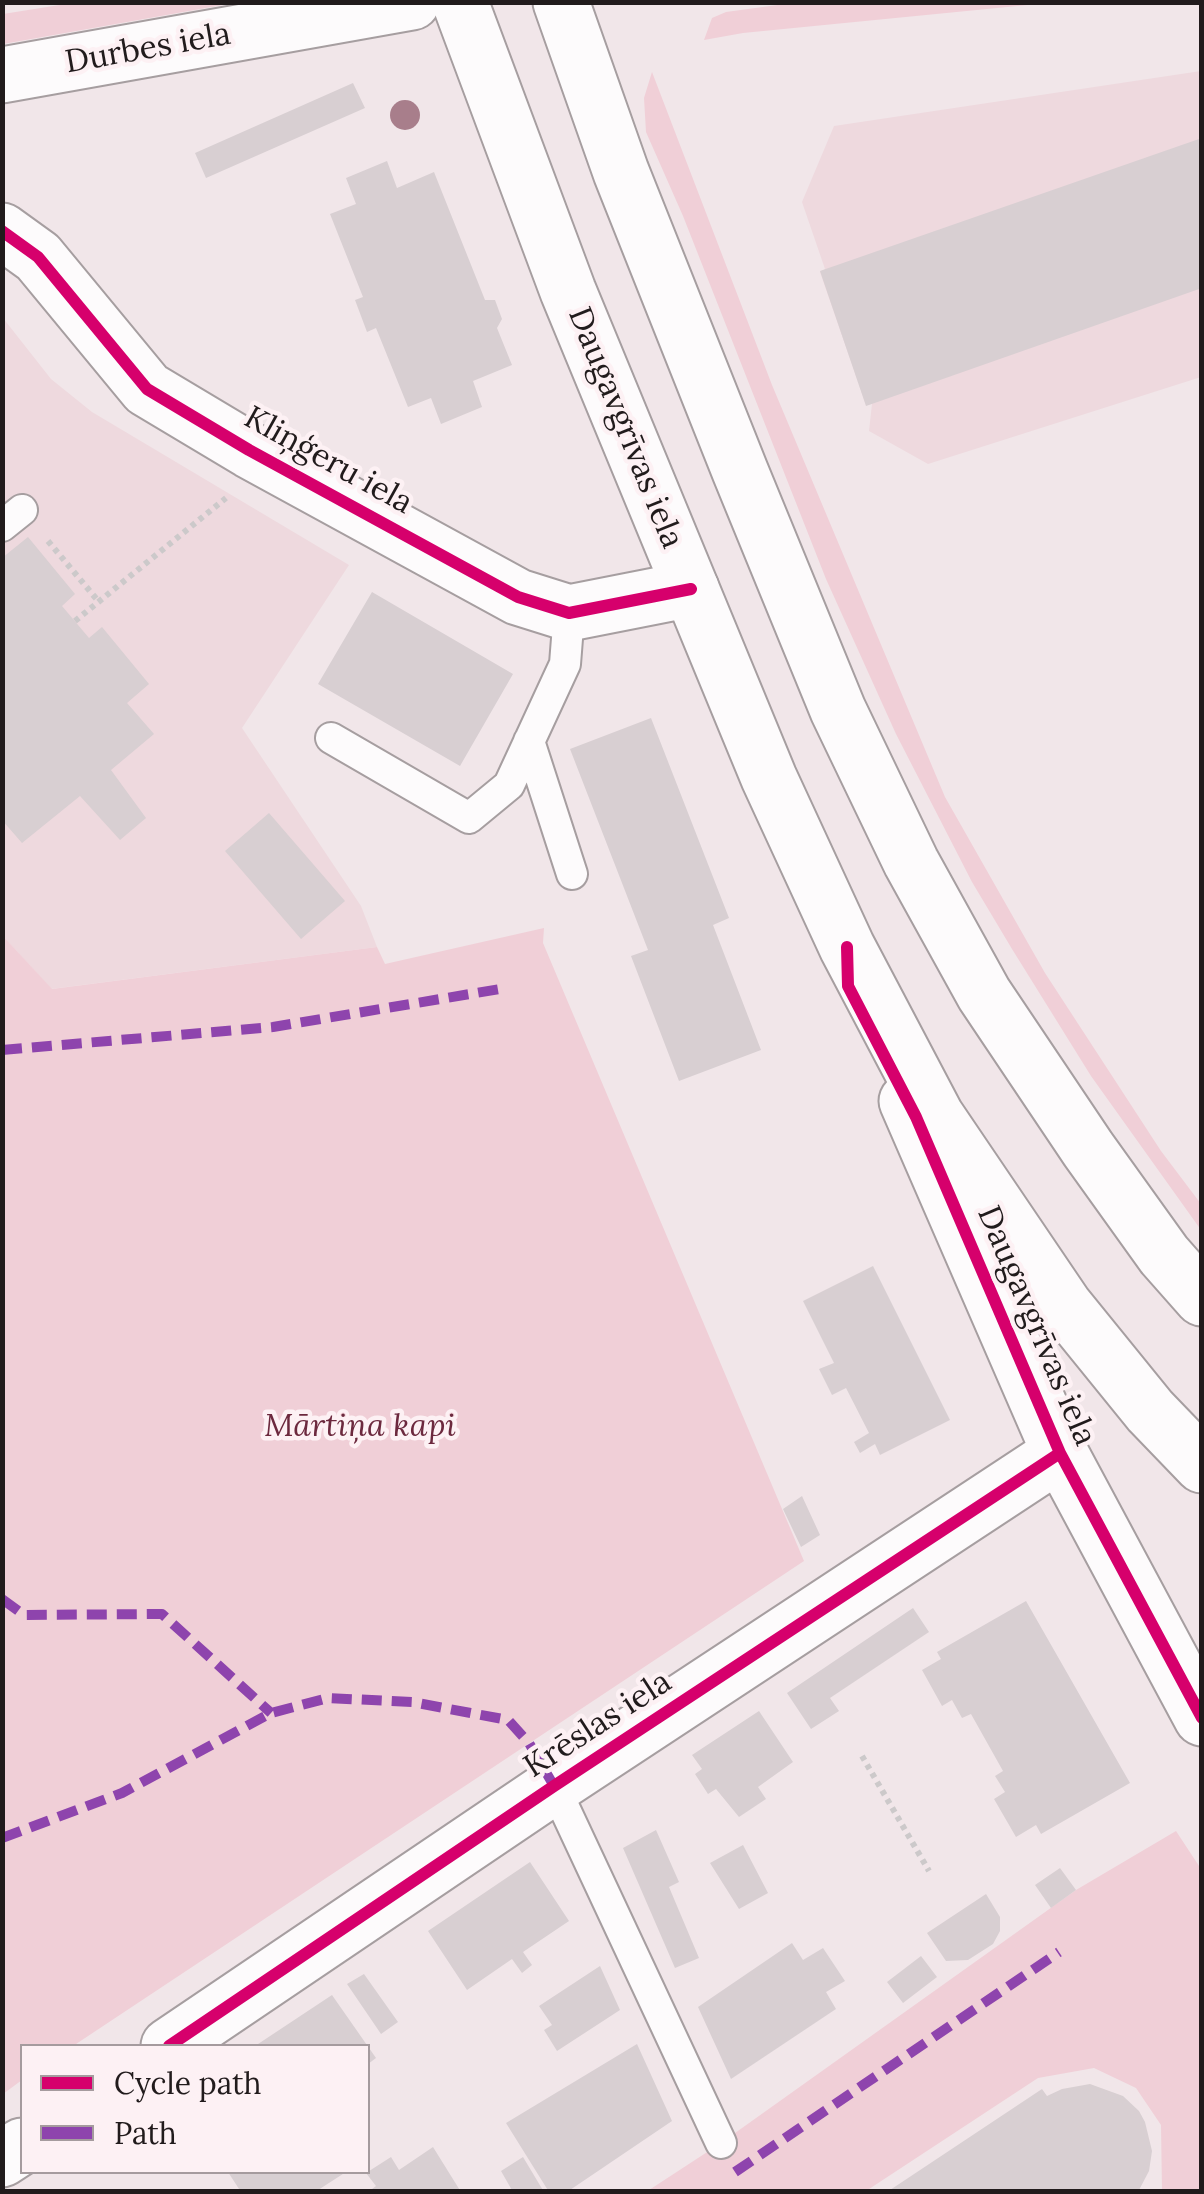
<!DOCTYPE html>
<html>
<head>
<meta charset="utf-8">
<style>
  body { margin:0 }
  #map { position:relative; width:1204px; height:2194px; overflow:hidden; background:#f1e6e9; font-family:Lora,serif }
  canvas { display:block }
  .frame { position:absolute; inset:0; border:5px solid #211b1c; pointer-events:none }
  .legend { position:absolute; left:20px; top:2044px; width:350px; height:130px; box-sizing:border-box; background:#fdf1f4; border:2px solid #a59b9e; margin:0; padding:12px 18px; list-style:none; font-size:30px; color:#211b1c }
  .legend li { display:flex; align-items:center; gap:20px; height:50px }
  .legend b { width:50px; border:2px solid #a59b9e }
</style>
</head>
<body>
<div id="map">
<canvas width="1204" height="2194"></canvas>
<div class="frame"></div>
<ul class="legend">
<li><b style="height:12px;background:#d6006c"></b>Cycle path</li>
<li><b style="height:12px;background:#8e44ad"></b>Path</li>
</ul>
</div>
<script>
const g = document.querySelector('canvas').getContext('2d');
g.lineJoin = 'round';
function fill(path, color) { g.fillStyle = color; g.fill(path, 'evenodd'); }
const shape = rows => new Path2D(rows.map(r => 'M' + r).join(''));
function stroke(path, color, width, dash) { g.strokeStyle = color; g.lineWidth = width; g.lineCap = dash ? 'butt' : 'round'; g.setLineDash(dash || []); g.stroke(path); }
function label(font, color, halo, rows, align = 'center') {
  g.font = font + ' Lora,serif'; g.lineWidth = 9; g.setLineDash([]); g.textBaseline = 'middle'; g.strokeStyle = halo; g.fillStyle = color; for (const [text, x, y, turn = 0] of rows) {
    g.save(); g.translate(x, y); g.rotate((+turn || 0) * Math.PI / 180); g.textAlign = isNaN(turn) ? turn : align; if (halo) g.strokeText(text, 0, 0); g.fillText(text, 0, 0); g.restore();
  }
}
fill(shape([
  [1201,71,1201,377,928,464,869,431,872,404,866,405,820,272,825,269,802,202,834,126],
  [3,318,51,379,92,412,349,565,242,728,361,906,377,947,51,989,3,936]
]), '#eed9de');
fill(shape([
  [72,3,72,2,234,3,3,44,3,14],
  [792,3,792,2,1048,3,743,33,704,40,712,18,726,12],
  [652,72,772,385,945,797,1045,973,1161,1151,1201,1204,1201,1230,1091,1076,1012,949,972,882,896,734,826,579,683,216,646,132,644,98],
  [544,928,543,943,804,1561,73,2046,22,2046,22,2080,3,2094,3,936,52,989,377,947,385,964],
  [1176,1831,1201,1869,1201,2191,1162,2191,1161,2125,1136,2088,1094,2068,1038,2078,866,2191,646,2192,721,2143,1076,1890]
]), '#f0cfd7');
fill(shape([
  [353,83,365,108,206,178,195,153],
  [1199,139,1202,288,866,406,820,271],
  [387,161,397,188,434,172,485,300,495,300,502,319,497,328,512,365,473,381,482,407,441,424,431,398,408,407,376,328,367,332,355,300,363,297,330,214,356,204,346,178],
  [28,537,75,594,62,606,89,638,102,627,149,684,127,703,154,734,111,770,146,818,120,840,80,796,22,843,2,820,2,558],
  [372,592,513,674,460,766,318,684],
  [651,718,729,918,713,925,761,1050,679,1081,631,956,648,950,570,749],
  [269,813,345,901,301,939,225,851],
  [873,1266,950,1420,880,1455,875,1444,860,1453,854,1442,869,1433,846,1388,832,1395,819,1369,834,1363,803,1301],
  [802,1496,820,1535,801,1547,783,1509],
  [1026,1601,1130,1783,1041,1834,1036,1825,1016,1837,994,1799,1005,1792,995,1776,1003,1771,971,1714,962,1718,952,1700,942,1706,922,1670,941,1659,937,1652],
  [913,1608,929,1632,830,1698,839,1711,811,1729,787,1693],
  [759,1711,793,1762,758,1787,766,1799,739,1817,716,1789,708,1794,695,1774,702,1769,692,1755],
  [656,1830,679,1882,669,1887,699,1958,675,1968,623,1848],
  [743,1845,768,1893,739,1909,710,1863],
  [530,1862,569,1921,523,1952,532,1965,522,1973,512,1959,467,1990,428,1931],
  [1060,1868,1076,1890,1051,1908,1035,1885],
  [986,1894,1000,1917,1000,1931,993,1944,968,1960,946,1961,927,1933],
  [792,1943,803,1960,823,1948,845,1981,826,1992,836,2009,731,2079,698,2007],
  [921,1956,937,1977,903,2003,887,1982],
  [600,1966,620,2010,557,2051,544,2030,552,2025,539,2006],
  [364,1974,398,2022,381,2034,347,1984],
  [332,1995,376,2058,368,2064,368,2046,255,2046],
  [637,2044,672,2121,567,2192,549,2192,506,2123],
  [1090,2084,1123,2096,1139,2111,1145,2122,1152,2151,1149,2171,1138,2192,887,2192,1042,2089,1047,2096,1062,2089],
  [433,2147,461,2192,368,2192,376,2186,366,2173,391,2157,399,2170],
  [523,2157,544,2192,513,2192,501,2171],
  [228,2172,346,2172,315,2192,241,2192]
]), '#d8cfd2');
const service = shape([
  [2,526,22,510],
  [331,738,469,818,509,785,565,664,569,613],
  [529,741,572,874],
  [554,1786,721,2143]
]);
const minor = shape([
  [2,231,38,257,147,389,249,450,518,597,569,613,691,589],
  [907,1101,1060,1453,1202,1718],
  [169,2046,554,1786,1060,1453],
  [2,2159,22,2146]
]);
const tertiary = shape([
  [2,75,412,2]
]);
const secondary = shape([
  [460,2,568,291,769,778,847,947,936,1116,1064,1305,1150,1411,1202,1465],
  [561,2,621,172,740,471,838,710,911,862,984,994,1088,1149,1164,1255,1202,1298]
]);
stroke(service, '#a69ea0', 34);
stroke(minor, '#a69ea0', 59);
stroke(tertiary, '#a69ea0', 59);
stroke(secondary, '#a69ea0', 59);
stroke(shape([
  [48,541,99,602],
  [75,621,226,498],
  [862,1756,929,1871]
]), '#ccc9ca', 6, [5, 5]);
stroke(service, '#fdfbfc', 30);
stroke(minor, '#fdfbfc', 55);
stroke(tertiary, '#fdfbfc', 55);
stroke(secondary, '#fdfbfc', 55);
stroke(shape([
  [2,1050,273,1027,500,989],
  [2,1599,24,1615,162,1614,271,1713],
  [2,1838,122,1793,271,1713,328,1698,412,1702,508,1720,529,1743,554,1786],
  [735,2172,1059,1952]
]), '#8e44ad', 10, [20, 10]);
stroke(shape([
  [2,231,38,257,147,389,249,450,518,597,569,613,691,589],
  [847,947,848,986,916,1117,1060,1453,1202,1718],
  [169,2046,554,1786,1060,1453]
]), '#d6006c', 12);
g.fillStyle = '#a87e8b';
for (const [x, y] of [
  [405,115]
]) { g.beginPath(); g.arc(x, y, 15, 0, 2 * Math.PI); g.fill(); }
label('32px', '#211b1c', '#fdf1f4', [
  ["Durbes iela",148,49,-10],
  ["Daugavgrīvas iela",625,428,68],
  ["Kliņģeru iela",328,461,29],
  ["Daugavgrīvas iela",1036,1326,67],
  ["Krēslas iela",598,1725,-33]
]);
label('italic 32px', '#6c293e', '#fdf1f4', [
  ["Mārtiņa kapi",360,1427]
]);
</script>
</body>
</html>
